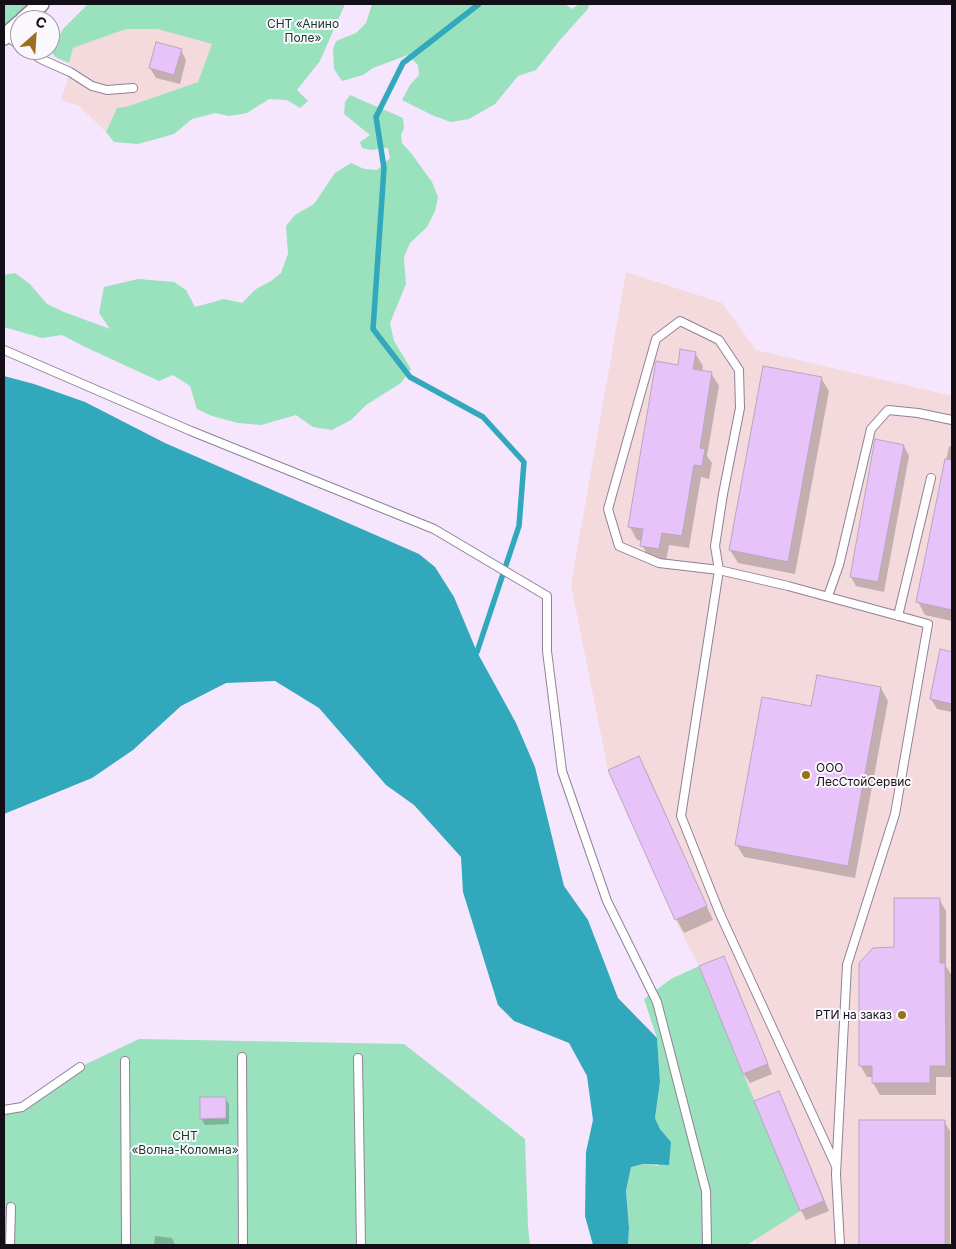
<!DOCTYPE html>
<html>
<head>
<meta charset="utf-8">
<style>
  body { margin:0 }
  #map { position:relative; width:956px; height:1249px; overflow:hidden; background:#f5e5fd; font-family:Inter,sans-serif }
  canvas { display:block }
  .frame { position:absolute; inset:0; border:5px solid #140f16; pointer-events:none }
  .north { position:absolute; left:10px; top:10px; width:50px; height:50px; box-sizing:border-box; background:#fbf8fd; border:1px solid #9f9ba1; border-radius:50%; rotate:26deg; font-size:14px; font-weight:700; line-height:20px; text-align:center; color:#140f16 }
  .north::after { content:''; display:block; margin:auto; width:18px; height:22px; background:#9a6f1d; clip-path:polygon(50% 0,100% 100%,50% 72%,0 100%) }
</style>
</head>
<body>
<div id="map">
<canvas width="956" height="1249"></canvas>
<div class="frame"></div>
<div class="north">С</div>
</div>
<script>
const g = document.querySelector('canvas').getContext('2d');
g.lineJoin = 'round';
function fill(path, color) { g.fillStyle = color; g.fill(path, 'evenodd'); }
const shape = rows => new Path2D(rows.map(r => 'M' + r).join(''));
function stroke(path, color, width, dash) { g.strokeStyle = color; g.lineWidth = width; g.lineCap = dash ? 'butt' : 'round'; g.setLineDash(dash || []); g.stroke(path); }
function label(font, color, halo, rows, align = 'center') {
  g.font = font + ' Inter,sans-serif'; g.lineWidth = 4; g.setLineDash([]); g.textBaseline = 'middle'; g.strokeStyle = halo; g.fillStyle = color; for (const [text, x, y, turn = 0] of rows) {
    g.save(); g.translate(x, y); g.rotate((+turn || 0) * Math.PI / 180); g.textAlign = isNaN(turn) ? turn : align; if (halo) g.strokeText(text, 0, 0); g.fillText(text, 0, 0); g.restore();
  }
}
fill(shape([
  [126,29,157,29,212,44,198,82,129,106,117,108,106,132,79,106,61,100,70,72,69,63,73,48],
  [626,272,722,303,756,350,952,396,952,1245,756,1245,756,1239,799,1211,699,966,675,920,608,770,571,585]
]), '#f5dadd');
fill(shape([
  [4,4,31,4,4,27],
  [88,4,345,4,320,61,297,90,308,101,300,108,287,100,269,99,247,113,229,116,215,113,192,119,174,134,138,144,114,142,106,132,117,108,129,106,198,82,212,44,157,29,126,29,73,48,69,63,55,57,52,52,63,29],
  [372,4,565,4,572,9,579,4,590,4,587,10,560,40,536,70,518,76,495,104,469,119,451,122,434,116,402,100,410,85,419,75,418,65,408,55,373,68,363,75,342,81,334,69,333,49,336,41,356,33,366,23],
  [350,95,403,118,404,128,401,135,402,143,411,153,432,182,438,197,435,211,427,227,410,243,404,257,406,284,390,323,394,341,411,369,401,383,366,405,351,420,332,430,313,427,296,415,261,425,238,423,212,416,197,409,190,386,173,375,159,381,83,346,62,335,42,338,4,327,4,275,15,273,30,284,47,304,64,312,110,329,99,313,104,287,138,279,174,282,186,290,195,307,224,299,242,303,256,289,271,281,281,273,288,254,286,226,295,215,314,204,335,173,351,163,364,169,377,170,390,158,388,148,371,150,362,148,360,142,370,135,344,114,345,102],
  [699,966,800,1211,747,1245,628,1245,629,1228,626,1191,631,1167,643,1164,658,1166,671,1142,660,1129,655,1118,660,1082,657,1038,644,999,671,979],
  [139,1039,404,1044,525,1139,528,1226,530,1245,4,1245,4,1110,22,1107,80,1067]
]), '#9ae1be');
fill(shape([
  [4,376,34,384,85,402,165,443,419,554,435,567,454,597,477,652,516,723,535,767,564,886,588,920,618,998,657,1038,660,1082,655,1118,660,1129,671,1142,669,1165,643,1164,631,1167,626,1191,629,1228,628,1245,593,1245,585,1216,586,1152,593,1120,587,1076,569,1043,514,1021,498,1005,463,892,461,857,414,805,386,785,319,708,275,681,226,683,181,706,133,750,92,778,4,814]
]), '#31a8bc');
fill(shape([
  [181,50,186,60,180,84,156,78,150,68],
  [695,353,703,366,702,372,711,373,719,386,707,456,712,463,709,479,701,477,689,548,669,545,666,561,649,558,642,545,643,541,637,540,630,527,679,367],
  [821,378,829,391,795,574,738,563,730,550],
  [904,446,909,456,884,592,856,586,851,577],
  [949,446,952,447,952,621,925,615,918,602],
  [941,651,952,653,952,712,937,709,931,699],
  [881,688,888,701,855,878,744,857,736,844,812,708],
  [639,758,646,770,713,920,684,933,677,920,609,771],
  [939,899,946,911,946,966,952,976,952,1077,936,1077,936,1095,880,1095,873,1083,873,1077,867,1077,860,1065,895,949],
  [723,957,729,967,772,1074,750,1083,744,1074,700,967],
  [778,1093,784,1102,829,1211,806,1220,801,1210],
  [225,1098,229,1104,229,1124,205,1125,201,1118],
  [860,1121,944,1121,950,1131,950,1245,860,1245],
  [155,1236,172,1238,175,1245,154,1245]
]), '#0003');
stroke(shape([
  [477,652,519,526,524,462,483,417,410,377,373,329,384,168,376,117,403,63,479,4]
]), '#31a8bc', 5.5);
const building = shape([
  [156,42,182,49,174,75,149,68,156,42],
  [680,349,696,352,693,369,712,372,700,448,705,449,702,466,694,465,682,536,662,533,659,549,640,546,643,529,628,527,656,361,678,365,680,349],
  [763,366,822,377,788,562,729,550,763,366],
  [875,439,904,445,878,582,850,577,875,439],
  [945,459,952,460,952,610,916,602,945,459],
  [940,649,952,652,952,704,930,699,940,649],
  [817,675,881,687,848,866,735,845,762,697,811,706,817,675],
  [639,756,707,906,675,920,608,770,639,756],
  [894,898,940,898,940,963,945,963,946,1066,930,1066,930,1083,872,1083,872,1066,859,1066,859,963,873,948,894,947,894,898],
  [724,956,768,1064,743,1074,699,966,724,956],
  [779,1091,824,1201,800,1211,754,1101,779,1091],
  [200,1097,226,1097,226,1118,200,1119,200,1097],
  [859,1120,945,1120,945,1245,859,1245,859,1120]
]);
fill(building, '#e8c3fa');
stroke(building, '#b6a8be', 1);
const lane = shape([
  [6,35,20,46],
  [26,50,43,60,70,72,92,86,107,90,133,88],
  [4,350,191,431,434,529,547,596,547,651,562,771,607,901,657,1002,706,1191,707,1245],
  [828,596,839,565,871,429,888,410,918,413,952,420],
  [898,616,931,478],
  [242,1057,243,1245],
  [358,1058,361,1245],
  [125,1061,126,1245],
  [4,1110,22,1107,80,1067],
  [836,1166,720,914,681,816,719,570,659,563,619,546,608,509,656,339,680,321,719,340,739,370,740,408,723,494,715,546,719,570,788,586,928,624,895,814,847,965,836,1174,840,1245],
  [10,1245,11,1207]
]);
const street = shape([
  [23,20,41,4],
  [4,37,20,23]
]);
stroke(lane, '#908197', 10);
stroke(street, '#908197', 18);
stroke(lane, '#fff', 8);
stroke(street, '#fff', 15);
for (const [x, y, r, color] of [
  [806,775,5,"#9a6f1d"],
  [902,1015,5,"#9a6f1d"]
]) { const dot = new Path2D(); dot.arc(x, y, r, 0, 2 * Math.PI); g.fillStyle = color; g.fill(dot); stroke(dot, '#fbf8fd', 2); }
label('12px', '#113828', '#fbf8fd', [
  ["СНТ «Анино",303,24],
  ["Поле»",303,38],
  ["СНТ",185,1136],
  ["«Волна-Коломна»",185,1150]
]);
label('12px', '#140f16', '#fbf8fd', [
  ["ООО",816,768],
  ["ЛесСтойСервис",816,782],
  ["РТИ на заказ",892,1015,"right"]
], 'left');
</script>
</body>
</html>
